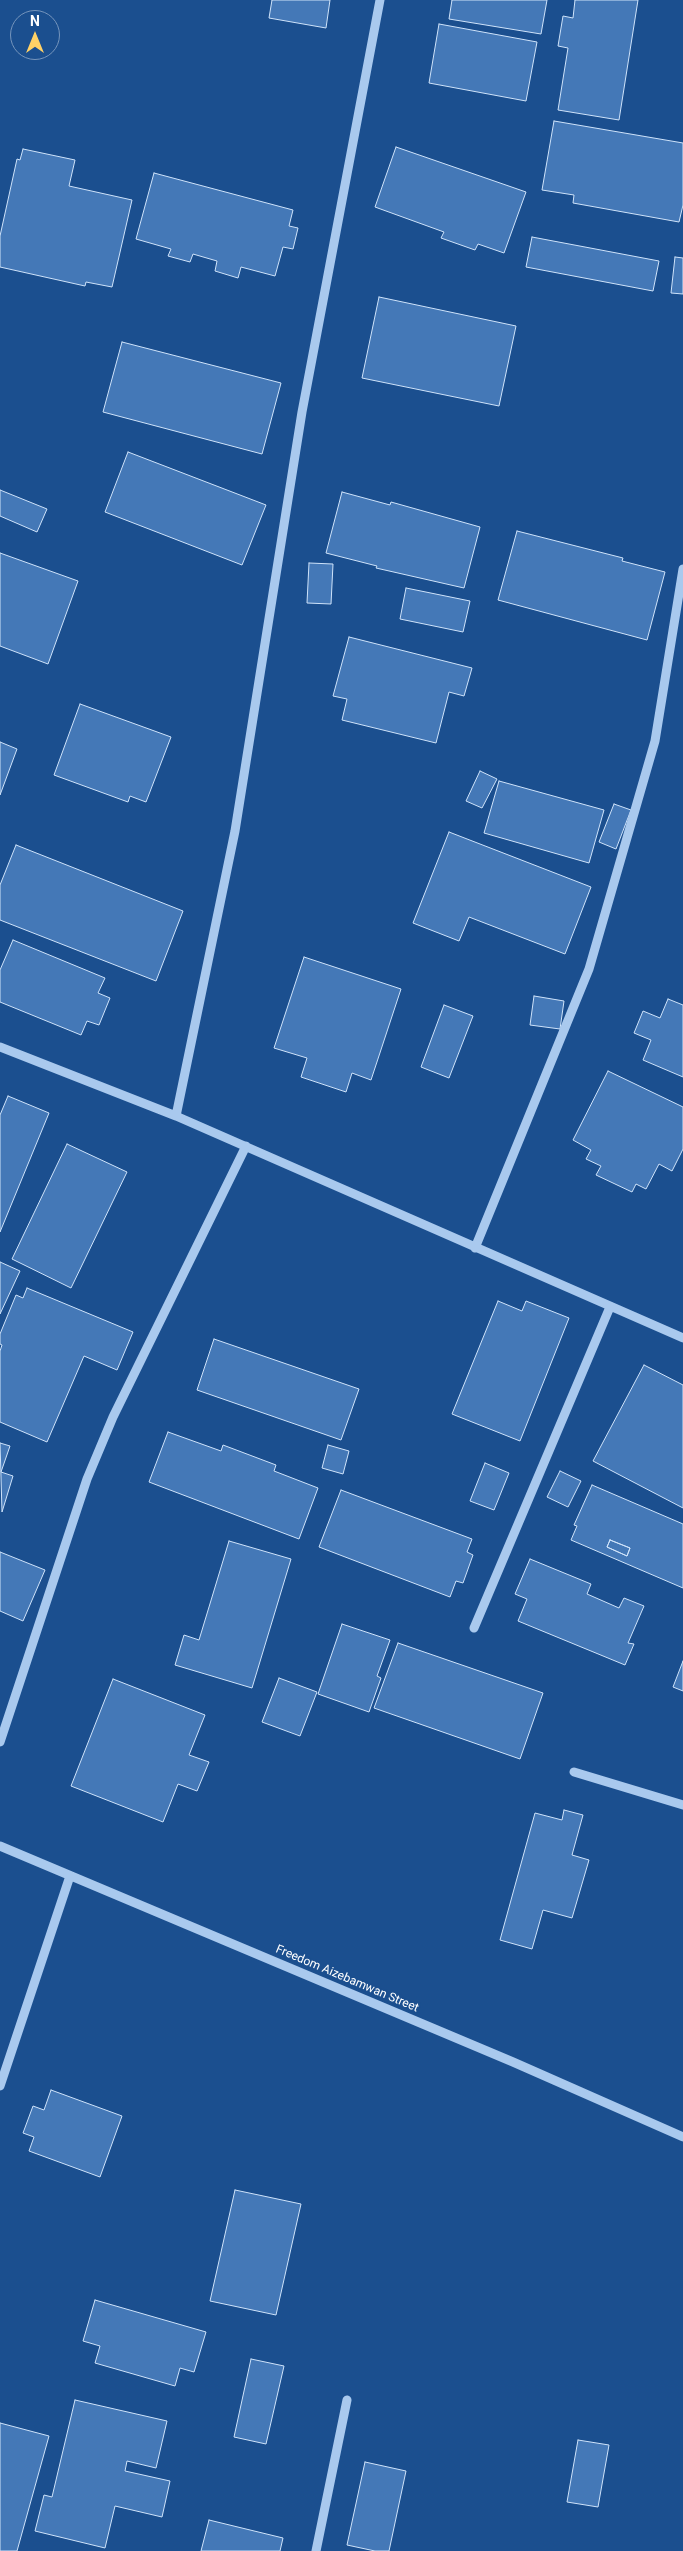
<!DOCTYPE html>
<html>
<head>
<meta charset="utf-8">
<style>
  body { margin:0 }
  #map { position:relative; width:683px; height:2551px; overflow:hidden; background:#1b4f8f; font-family:Roboto,sans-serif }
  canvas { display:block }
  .north { position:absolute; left:10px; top:10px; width:50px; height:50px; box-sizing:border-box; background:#1b4f8f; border:1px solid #7695bc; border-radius:50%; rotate:0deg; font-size:14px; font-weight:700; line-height:20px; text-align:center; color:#fff }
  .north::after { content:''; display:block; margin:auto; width:18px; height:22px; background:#ffd166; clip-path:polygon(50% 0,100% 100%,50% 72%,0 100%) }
</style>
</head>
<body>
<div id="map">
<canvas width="683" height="2551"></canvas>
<div class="north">N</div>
</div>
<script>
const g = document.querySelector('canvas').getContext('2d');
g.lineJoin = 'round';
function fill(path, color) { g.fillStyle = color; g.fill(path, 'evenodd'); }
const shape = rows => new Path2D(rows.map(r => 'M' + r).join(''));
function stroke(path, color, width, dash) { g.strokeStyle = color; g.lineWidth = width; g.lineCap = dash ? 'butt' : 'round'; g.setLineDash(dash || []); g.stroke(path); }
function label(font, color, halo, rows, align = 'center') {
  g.font = font + ' Roboto,sans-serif'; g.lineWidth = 4; g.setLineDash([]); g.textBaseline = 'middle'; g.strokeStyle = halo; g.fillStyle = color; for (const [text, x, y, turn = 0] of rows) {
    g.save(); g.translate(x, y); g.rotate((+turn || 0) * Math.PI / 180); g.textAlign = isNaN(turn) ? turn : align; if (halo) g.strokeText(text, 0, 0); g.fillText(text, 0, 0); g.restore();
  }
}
const building = shape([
  [272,0,330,0,326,28,269,18,272,0],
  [452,0,547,0,541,34,449,19,452,0],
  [575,0,638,0,619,120,558,110,568,48,558,46,563,16,573,18,575,0],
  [439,24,537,42,526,101,429,83,439,24],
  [554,121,683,143,683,205,679,222,573,203,574,195,542,190,554,121],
  [396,147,526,192,504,253,478,244,475,250,441,238,444,232,375,207,396,147],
  [23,149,75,160,69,186,132,200,112,287,86,282,85,286,0,267,0,236,17,159,20,160,23,149],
  [154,173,293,210,289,226,298,228,293,249,283,247,275,276,241,267,238,278,215,271,217,261,193,254,190,262,168,256,171,249,136,239,154,173],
  [532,237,659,261,653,291,526,267,532,237],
  [675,257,683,258,683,294,671,293,675,257],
  [379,297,516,326,499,406,362,378,379,297],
  [122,342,281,383,262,454,103,412,122,342],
  [128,452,266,505,242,565,105,512,128,452],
  [0,490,47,509,37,532,0,516,0,490],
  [342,492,390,505,391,502,480,527,464,588,376,568,377,566,326,553,342,492],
  [517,531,623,558,622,561,665,572,647,640,498,600,517,531],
  [0,553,78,581,48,664,0,646,0,553],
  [309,563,333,564,331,604,307,603,309,563],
  [406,588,470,601,463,632,400,619,406,588],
  [349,637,472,668,464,696,449,692,436,743,342,720,347,699,333,696,349,637],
  [80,704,171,737,146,802,130,796,128,802,54,775,80,704],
  [0,742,17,749,0,795,0,742],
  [480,771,497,779,482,808,466,801,480,771],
  [499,781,604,810,589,863,484,833,499,781],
  [614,804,631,810,616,849,599,842,614,804],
  [449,832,591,887,565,954,469,917,459,941,413,923,449,832],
  [16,845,183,911,156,981,0,920,0,885,16,845],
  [13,940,105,978,98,993,110,998,99,1025,87,1021,81,1035,0,1002,0,970,13,940],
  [304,957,401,989,371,1080,352,1073,346,1092,301,1077,307,1058,274,1048,304,957],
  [534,996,564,1001,560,1029,530,1025,534,996],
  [668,999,683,1005,683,1077,643,1060,651,1040,634,1033,643,1011,660,1018,668,999],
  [444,1005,473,1016,449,1078,421,1067,444,1005],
  [608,1071,683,1107,683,1149,672,1171,659,1164,646,1189,636,1184,632,1192,596,1175,601,1166,586,1159,591,1150,573,1140,608,1071],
  [8,1096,49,1113,0,1232,0,1115,8,1096],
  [67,1144,127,1172,71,1288,12,1259,67,1144],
  [0,1262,20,1271,0,1314,0,1262],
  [27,1288,133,1332,117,1370,84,1356,47,1442,0,1422,0,1351,2,1345,0,1344,0,1334,16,1295,23,1298,27,1288],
  [498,1301,522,1311,526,1301,569,1318,520,1441,452,1414,498,1301],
  [214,1339,359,1389,341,1440,197,1390,214,1339],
  [644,1365,683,1385,683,1508,593,1461,644,1365],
  [168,1432,221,1451,223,1445,276,1465,274,1471,318,1488,299,1539,149,1482,168,1432],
  [0,1443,10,1446,1,1472,13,1476,2,1512,0,1443],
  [328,1445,349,1451,343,1474,322,1468,328,1445],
  [485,1463,509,1473,494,1510,470,1501,485,1463],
  [560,1471,581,1481,568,1507,547,1497,560,1471],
  [592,1485,683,1524,683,1588,571,1540,577,1526,574,1525,592,1485],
  [610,1540,630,1548,627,1556,607,1547,610,1540],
  [341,1490,472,1539,467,1552,473,1555,463,1583,456,1581,450,1597,319,1547,341,1490],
  [610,1540,630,1548,627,1556,607,1547,610,1540],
  [229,1541,291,1559,252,1688,175,1665,184,1635,199,1640,229,1541],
  [0,1552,45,1570,23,1621,0,1611,0,1552],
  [530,1559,591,1584,587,1594,619,1608,624,1598,644,1606,628,1643,634,1644,625,1665,518,1621,527,1599,515,1594,530,1559],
  [342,1624,390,1640,377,1676,381,1678,369,1712,318,1694,342,1624],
  [398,1643,543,1693,520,1759,374,1708,398,1643],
  [683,1661,683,1691,673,1687,683,1661],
  [279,1678,317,1692,300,1736,262,1722,279,1678],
  [113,1679,205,1715,189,1755,209,1762,197,1791,178,1784,163,1822,71,1786,113,1679],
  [564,1810,583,1815,572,1855,589,1860,572,1918,543,1910,532,1949,500,1940,535,1813,562,1820,564,1810],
  [51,2090,122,2116,100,2177,29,2151,34,2137,23,2133,33,2106,44,2110,51,2090],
  [235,2190,301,2204,276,2315,210,2301,235,2190],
  [95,2300,206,2332,194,2372,180,2368,175,2386,95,2363,100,2346,83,2341,95,2300],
  [251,2359,284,2366,266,2444,234,2437,251,2359],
  [75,2400,167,2421,156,2468,127,2461,125,2471,170,2481,162,2517,115,2506,105,2548,35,2531,44,2495,52,2497,75,2400],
  [0,2423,49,2436,17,2551,0,2551,0,2423],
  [578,2440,609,2445,598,2507,567,2502,578,2440],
  [365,2462,406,2471,389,2551,375,2551,347,2545,365,2462],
  [209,2520,283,2538,280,2551,201,2551,209,2520]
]);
fill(building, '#4478b7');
stroke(building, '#cfe3fa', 1);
stroke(shape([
  [0,1047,176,1116,683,1338],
  [176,1116,235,831,302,412,380,0],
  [475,1248,589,969,655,741,683,569],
  [474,1628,610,1307],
  [0,1742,87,1479,113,1417,246,1146],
  [574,1772,683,1805],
  [0,1846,513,2062,683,2137],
  [0,2086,70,1876],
  [316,2551,347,2400]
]), '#a9c9ee', 9);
label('12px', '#fff', '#1b4f8f', [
  ["Freedom Aizebamwan Street",347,1979,23]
]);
</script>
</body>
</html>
